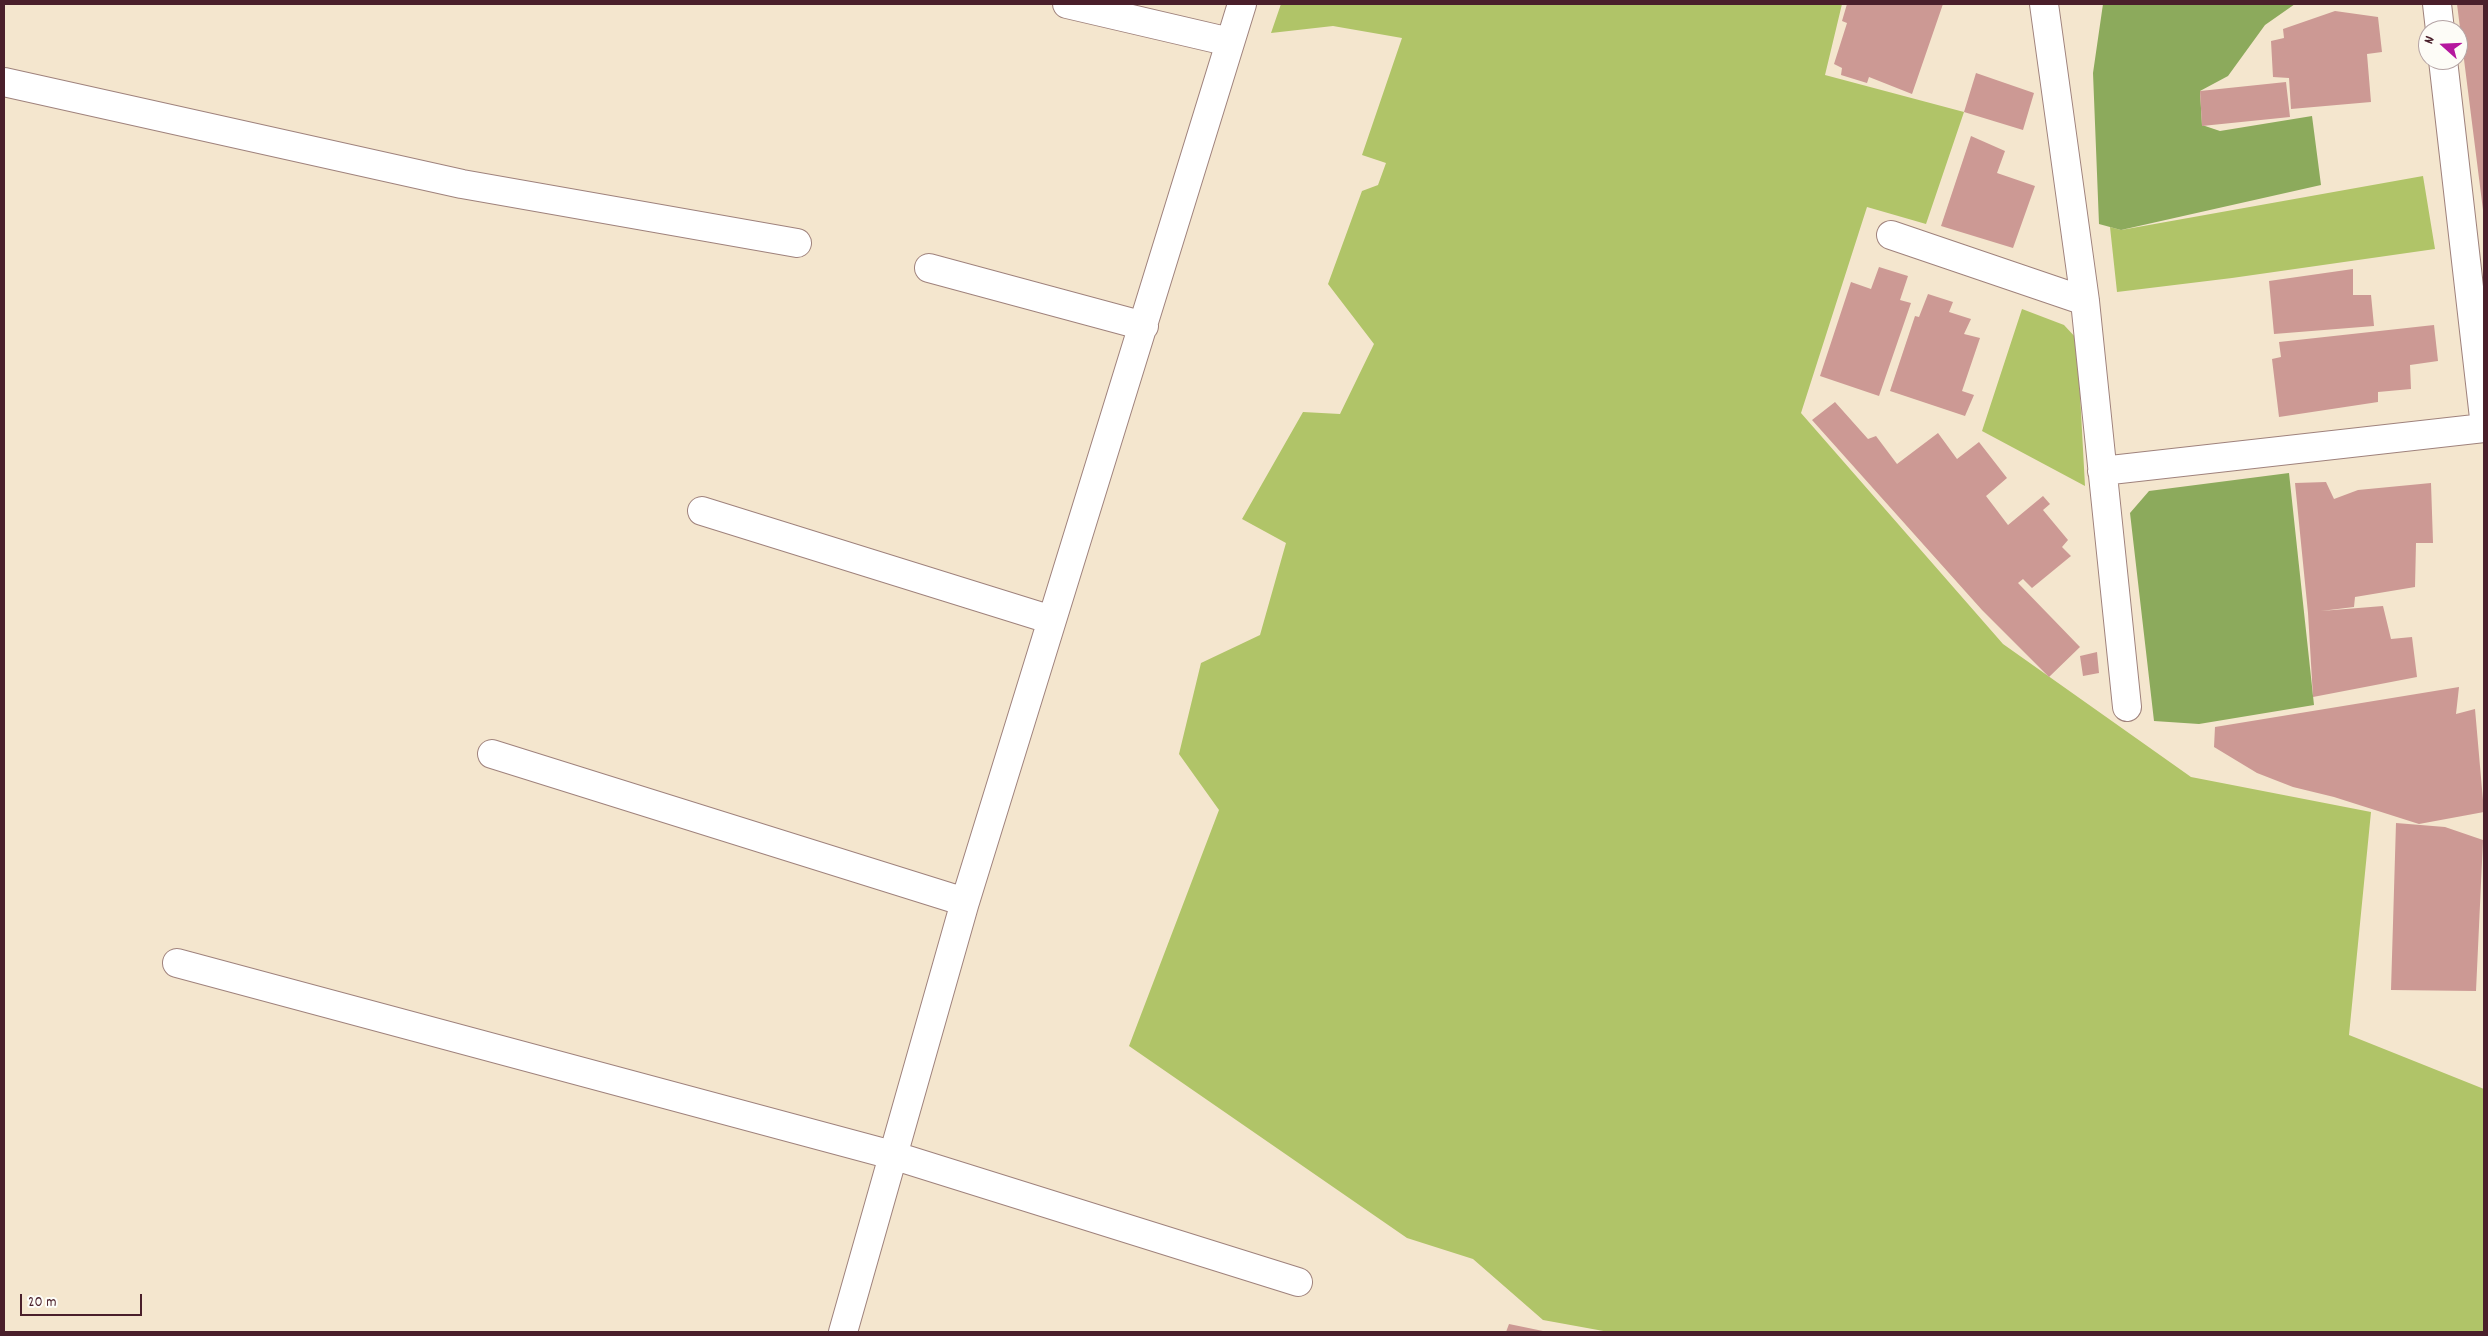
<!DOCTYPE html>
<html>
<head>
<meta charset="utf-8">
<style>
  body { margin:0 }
  #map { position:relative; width:2488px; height:1336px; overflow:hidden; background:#f4e6ce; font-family:Dekko,sans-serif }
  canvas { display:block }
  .frame { position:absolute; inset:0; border:5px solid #4a1f2b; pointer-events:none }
  .north { position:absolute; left:2418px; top:20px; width:50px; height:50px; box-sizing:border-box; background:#fdfcf7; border:1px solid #b5a4a5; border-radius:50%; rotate:290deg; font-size:14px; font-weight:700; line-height:20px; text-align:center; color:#4a1f2b }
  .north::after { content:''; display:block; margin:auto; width:18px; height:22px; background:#b5179e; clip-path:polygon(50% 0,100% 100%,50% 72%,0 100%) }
  .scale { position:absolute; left:20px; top:1294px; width:122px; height:22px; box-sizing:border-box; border:2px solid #4a1f2b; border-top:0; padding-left:6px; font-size:15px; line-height:18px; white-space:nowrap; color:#4a1f2b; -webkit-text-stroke:4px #fdfcf7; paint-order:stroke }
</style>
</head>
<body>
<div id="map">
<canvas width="2488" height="1336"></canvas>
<div class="frame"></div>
<div class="north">N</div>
<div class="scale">20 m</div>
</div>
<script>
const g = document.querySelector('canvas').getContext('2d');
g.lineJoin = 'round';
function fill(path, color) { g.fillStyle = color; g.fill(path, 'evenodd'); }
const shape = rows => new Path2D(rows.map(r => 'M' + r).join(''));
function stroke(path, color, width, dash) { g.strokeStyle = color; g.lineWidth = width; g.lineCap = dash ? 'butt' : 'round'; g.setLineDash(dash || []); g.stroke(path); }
fill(shape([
  [1281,4,1842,4,1825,75,1964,112,1926,224,1867,207,1801,413,2003,644,2191,777,2371,812,2349,1035,2484,1089,2484,1332,1609,1332,1543,1320,1473,1259,1407,1238,1129,1046,1219,810,1179,754,1201,663,1260,635,1286,543,1242,519,1303,412,1340,414,1374,344,1328,284,1362,191,1378,185,1386,163,1362,155,1402,38,1333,26,1271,33],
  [2423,176,2435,249,2232,278,2117,292,2110,227,2121,230],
  [2022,309,2064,325,2077,339,2085,486,1982,431]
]), '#b0c468');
fill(shape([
  [2103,4,2295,4,2265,25,2228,76,2200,91,2202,125,2220,131,2312,116,2321,185,2121,230,2099,224,2093,73],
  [2289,473,2314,705,2199,724,2154,721,2130,513,2149,491]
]), '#8caa5c');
fill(shape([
  [1847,4,1943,4,1912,94,1869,77,1867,83,1841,75,1842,68,1834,64,1847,23,1842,21],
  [2457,4,2484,4,2484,210,2483,210],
  [2335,11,2378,17,2382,52,2367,54,2371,102,2291,109,2289,78,2273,77,2271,41,2284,38,2283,29],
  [1976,73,2034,93,2023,130,1964,112],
  [2286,82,2290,117,2202,126,2200,91],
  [1971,136,2005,151,1997,173,2035,186,2013,248,1941,226],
  [1879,267,1908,276,1900,300,1911,303,1879,396,1820,376,1851,282,1871,289],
  [2353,269,2353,295,2371,295,2374,326,2274,334,2269,281],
  [1928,294,1953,302,1949,312,1971,319,1964,334,1980,338,1962,391,1974,395,1965,416,1890,391,1915,316,1919,317],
  [2434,325,2438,361,2410,365,2411,389,2378,392,2378,402,2279,417,2272,359,2281,357,2279,342],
  [1835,402,1868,439,1876,436,1897,464,1938,433,1957,459,1979,442,2007,478,1986,496,2008,525,2043,496,2050,504,2043,510,2068,540,2062,547,2071,556,2032,588,2023,579,2018,583,2080,647,2049,677,1982,610,1812,420],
  [2326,482,2334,499,2358,490,2431,483,2433,543,2416,543,2415,587,2355,597,2354,607,2321,611,2383,606,2391,639,2412,637,2417,677,2313,697,2308,613,2295,483],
  [2097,652,2099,673,2083,676,2080,656],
  [2459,687,2456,714,2475,709,2484,812,2419,824,2334,797,2293,787,2257,773,2214,747,2215,727],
  [2396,823,2445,827,2483,840,2476,991,2391,990],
  [1509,1324,1543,1331,1543,1332,1506,1332]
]), '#cc9994');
const minor = shape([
  [1067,4,1230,42],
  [2044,4,2085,301,2127,707],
  [2437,4,2440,30],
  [2443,60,2484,418],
  [4,82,462,184,797,243],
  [1891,235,2085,301],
  [929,268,1144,326],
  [2102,471,2484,428],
  [702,511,1052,620],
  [492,754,965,902],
  [177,963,892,1155,1298,1282],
  [843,1332,965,902,1242,4]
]);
stroke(minor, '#9f827c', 30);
stroke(minor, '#fff', 28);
</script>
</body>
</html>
